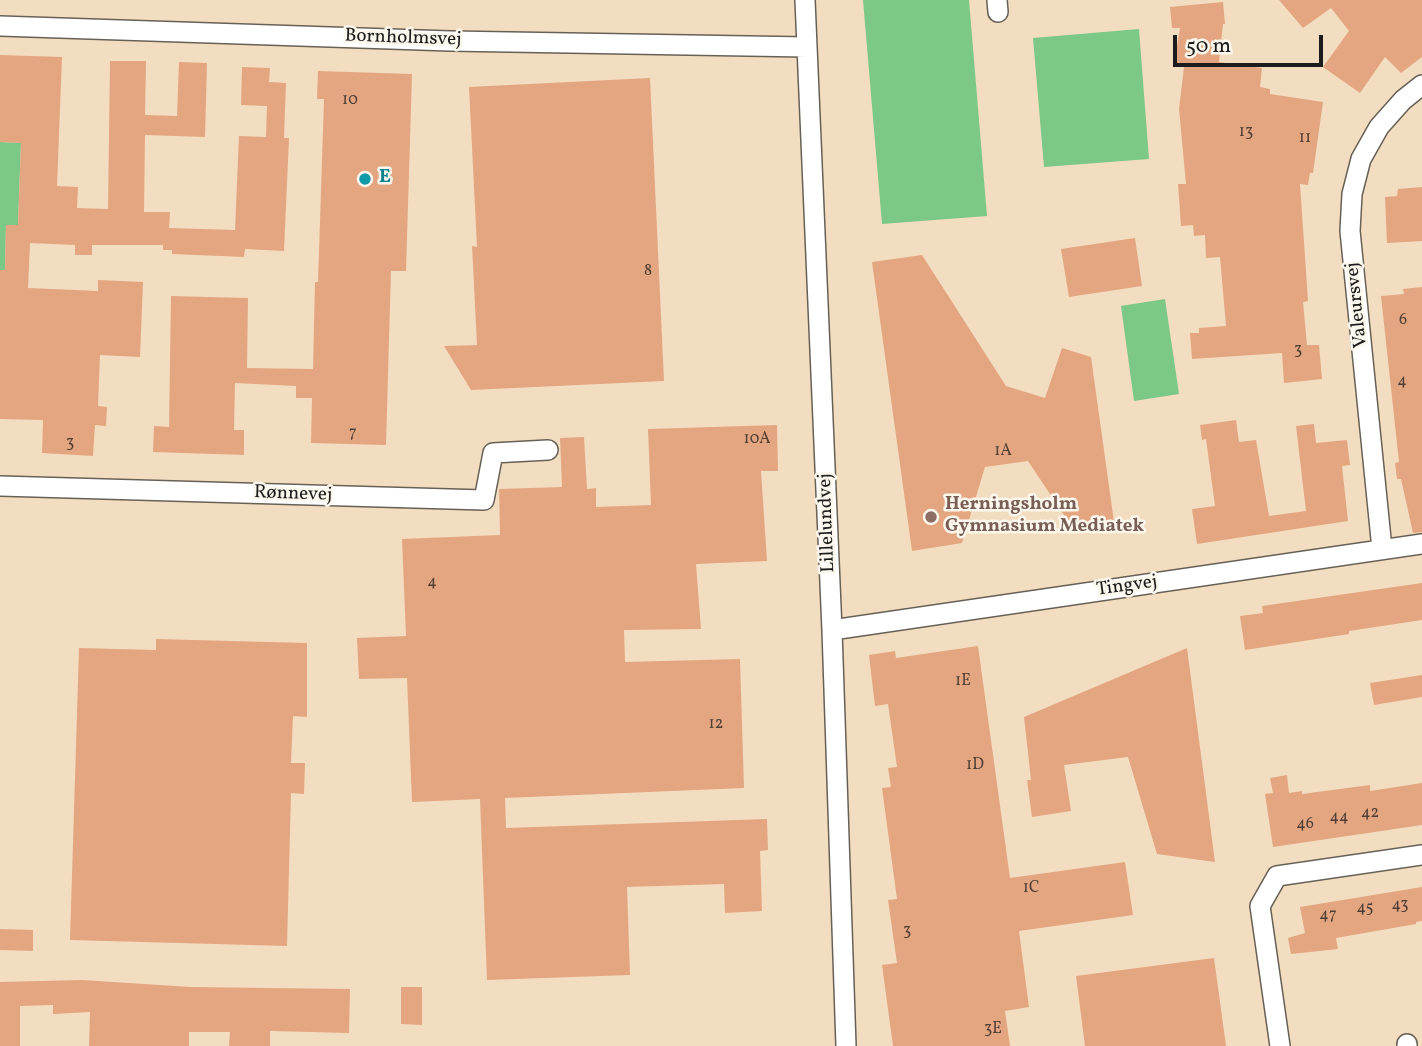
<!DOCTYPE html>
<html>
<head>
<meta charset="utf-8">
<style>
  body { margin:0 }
  #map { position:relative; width:1422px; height:1046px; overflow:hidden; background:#f3ddc0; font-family:Vollkorn,serif }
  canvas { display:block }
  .scale { position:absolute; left:1173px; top:35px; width:150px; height:32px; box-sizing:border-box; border:4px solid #1c1c1c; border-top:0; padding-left:9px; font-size:21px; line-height:24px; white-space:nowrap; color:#1c1c1c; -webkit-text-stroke:5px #fbf7ec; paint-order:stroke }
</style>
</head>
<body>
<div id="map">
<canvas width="1422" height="1046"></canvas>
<div class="scale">50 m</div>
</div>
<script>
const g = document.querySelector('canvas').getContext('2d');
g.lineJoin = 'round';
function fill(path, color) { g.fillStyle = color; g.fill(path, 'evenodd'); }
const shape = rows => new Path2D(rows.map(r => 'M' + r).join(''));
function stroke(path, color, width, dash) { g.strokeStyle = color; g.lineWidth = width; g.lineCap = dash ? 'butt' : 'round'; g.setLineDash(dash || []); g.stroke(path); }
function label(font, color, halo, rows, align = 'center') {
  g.font = font + ' Vollkorn,serif'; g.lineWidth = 5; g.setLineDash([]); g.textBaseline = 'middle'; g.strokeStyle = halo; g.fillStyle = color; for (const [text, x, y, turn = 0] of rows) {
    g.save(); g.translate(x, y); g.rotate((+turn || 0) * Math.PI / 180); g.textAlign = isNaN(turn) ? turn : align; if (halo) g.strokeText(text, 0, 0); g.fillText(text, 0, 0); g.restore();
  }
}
fill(shape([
  [863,0,969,0,987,216,882,224],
  [1139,29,1149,159,1044,167,1033,38],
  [0,142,21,143,18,225,6,225,5,270,0,270],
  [1165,299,1179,394,1134,401,1121,306]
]), '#7cc887');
fill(shape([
  [1279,0,1422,0,1422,57,1401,73,1385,57,1360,93,1323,67,1349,31,1331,8,1303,28],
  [1223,2,1225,24,1223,24,1219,62,1262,68,1260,87,1270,89,1270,94,1323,102,1313,173,1310,173,1308,185,1300,184,1308,301,1303,302,1307,345,1319,345,1322,379,1284,383,1282,353,1192,359,1190,333,1199,333,1199,328,1226,326,1220,257,1206,258,1205,235,1194,236,1193,225,1181,226,1178,184,1186,184,1179,109,1184,67,1174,64,1180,28,1172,28,1170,7],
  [0,55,62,57,57,186,78,187,77,208,108,209,110,61,146,61,145,115,177,116,179,62,207,63,205,137,145,135,144,212,170,212,169,228,235,230,239,136,266,137,267,106,241,105,242,67,270,68,269,82,286,83,284,138,289,138,284,251,245,249,244,257,172,254,172,250,163,250,163,245,92,245,92,255,75,255,75,245,30,243,28,288,98,291,98,280,143,282,140,357,100,355,98,406,107,407,106,426,95,425,93,456,42,453,43,420,0,419,0,270,5,270,6,225,18,225,21,143,0,142],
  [318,71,412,74,406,271,391,271,386,445,311,443,312,398,296,398,296,386,235,383,234,430,244,430,244,455,153,452,154,426,169,427,171,296,248,298,247,368,313,369,315,282,318,282,324,99,317,99],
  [650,78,664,381,471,390,444,346,477,345,472,246,477,247,469,87],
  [1422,187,1422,241,1387,243,1385,197,1397,196,1398,189],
  [1135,238,1142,286,1069,297,1061,249],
  [922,255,1006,386,1045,398,1062,348,1091,357,1114,522,1072,527,1028,461,985,467,962,543,912,551,872,262],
  [1422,287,1422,532,1413,533,1401,479,1397,479,1395,463,1399,462,1381,296,1404,294,1403,289],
  [1236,420,1239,442,1256,440,1269,516,1306,511,1296,426,1314,424,1316,443,1347,440,1350,465,1342,466,1348,521,1197,544,1192,509,1215,506,1206,439,1202,440,1200,425],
  [777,425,778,471,761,471,767,561,696,564,701,629,624,630,625,662,740,659,744,788,505,798,506,828,767,819,768,850,760,851,762,911,725,913,724,884,627,887,630,975,487,980,480,799,412,802,407,678,359,679,357,638,406,636,402,539,500,535,499,489,562,487,560,438,584,437,587,489,596,488,596,507,651,505,648,429],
  [1422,583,1422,620,1349,631,1349,634,1245,650,1240,616,1263,613,1262,606],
  [156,639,307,643,307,717,293,716,291,763,305,763,304,794,291,793,287,946,70,940,79,648,156,650],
  [978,646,1010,878,1125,862,1133,915,1019,931,1029,1007,1005,1011,1010,1046,893,1046,882,965,897,963,888,900,897,899,882,788,891,787,888,768,897,767,888,704,875,706,869,655,895,651,896,658],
  [1187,648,1215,862,1157,854,1128,757,1064,765,1071,811,1032,817,1027,780,1031,780,1024,717],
  [1422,675,1422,697,1374,705,1370,683],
  [1287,775,1289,793,1302,791,1302,794,1370,785,1370,791,1422,783,1422,825,1273,847,1265,794,1273,793,1270,778],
  [1422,887,1422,921,1416,922,1416,924,1336,938,1338,949,1291,954,1288,938,1305,933,1300,907],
  [0,929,33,930,33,951,0,950],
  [1214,958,1226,1046,1085,1046,1076,976],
  [82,980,191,987,350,989,349,1033,270,1031,270,1046,229,1046,230,1032,189,1032,189,1046,89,1046,90,1012,53,1014,53,1005,20,1006,20,1046,0,1046,0,982],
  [401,987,422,987,422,1025,401,1024]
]), '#e4a681');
const street = shape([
  [805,0,832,630,846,1046],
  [997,0,998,12],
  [0,26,450,41,807,47],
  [0,486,484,500,493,453,548,450],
  [1382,549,1350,231,1352,194,1361,159,1379,127,1403,100,1422,85],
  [832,630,1422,544],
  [1407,1044,1407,1046],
  [1280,1046,1260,906,1277,876,1422,855]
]);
stroke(street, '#676055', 22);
stroke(street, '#fff', 19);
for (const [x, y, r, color] of [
  [365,179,7,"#0f9aa8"],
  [931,517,7,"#8d6e63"]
]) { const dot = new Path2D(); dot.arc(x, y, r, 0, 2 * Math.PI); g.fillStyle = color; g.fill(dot); stroke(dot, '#fbf7ec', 2.5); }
label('16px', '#4e3e35', null, [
  ["10",350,101],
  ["13",1246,133],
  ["11",1305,139],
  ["8",648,272],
  ["6",1403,321],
  ["3",1298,351],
  ["4",1402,382],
  ["7",353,434],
  ["10A",757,440],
  ["3",70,444],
  ["1A",1003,452],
  ["4",432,583],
  ["1E",963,682],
  ["12",716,725],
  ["1D",975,766],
  ["42",1370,814],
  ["44",1339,818],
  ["46",1305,825],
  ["1C",1031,889],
  ["43",1400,906],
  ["45",1365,909],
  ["47",1328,916],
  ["3",907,932],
  ["3E",993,1030]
]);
label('19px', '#1c1c1c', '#fbf7ec', [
  ["Bornholmsvej",403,39,2],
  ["Valeursvej",1358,305,-96],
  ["Rønnevej",293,495,2],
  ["Lillelundvej",828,523,-92],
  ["Tingvej",1127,587,-8]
]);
label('bold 19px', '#0d838f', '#fbf7ec', [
  ["E",379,179]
], 'left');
label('bold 19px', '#785e54', '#fbf7ec', [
  ["Herningsholm",945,506],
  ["Gymnasium Mediatek",945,528]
], 'left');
</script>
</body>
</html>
